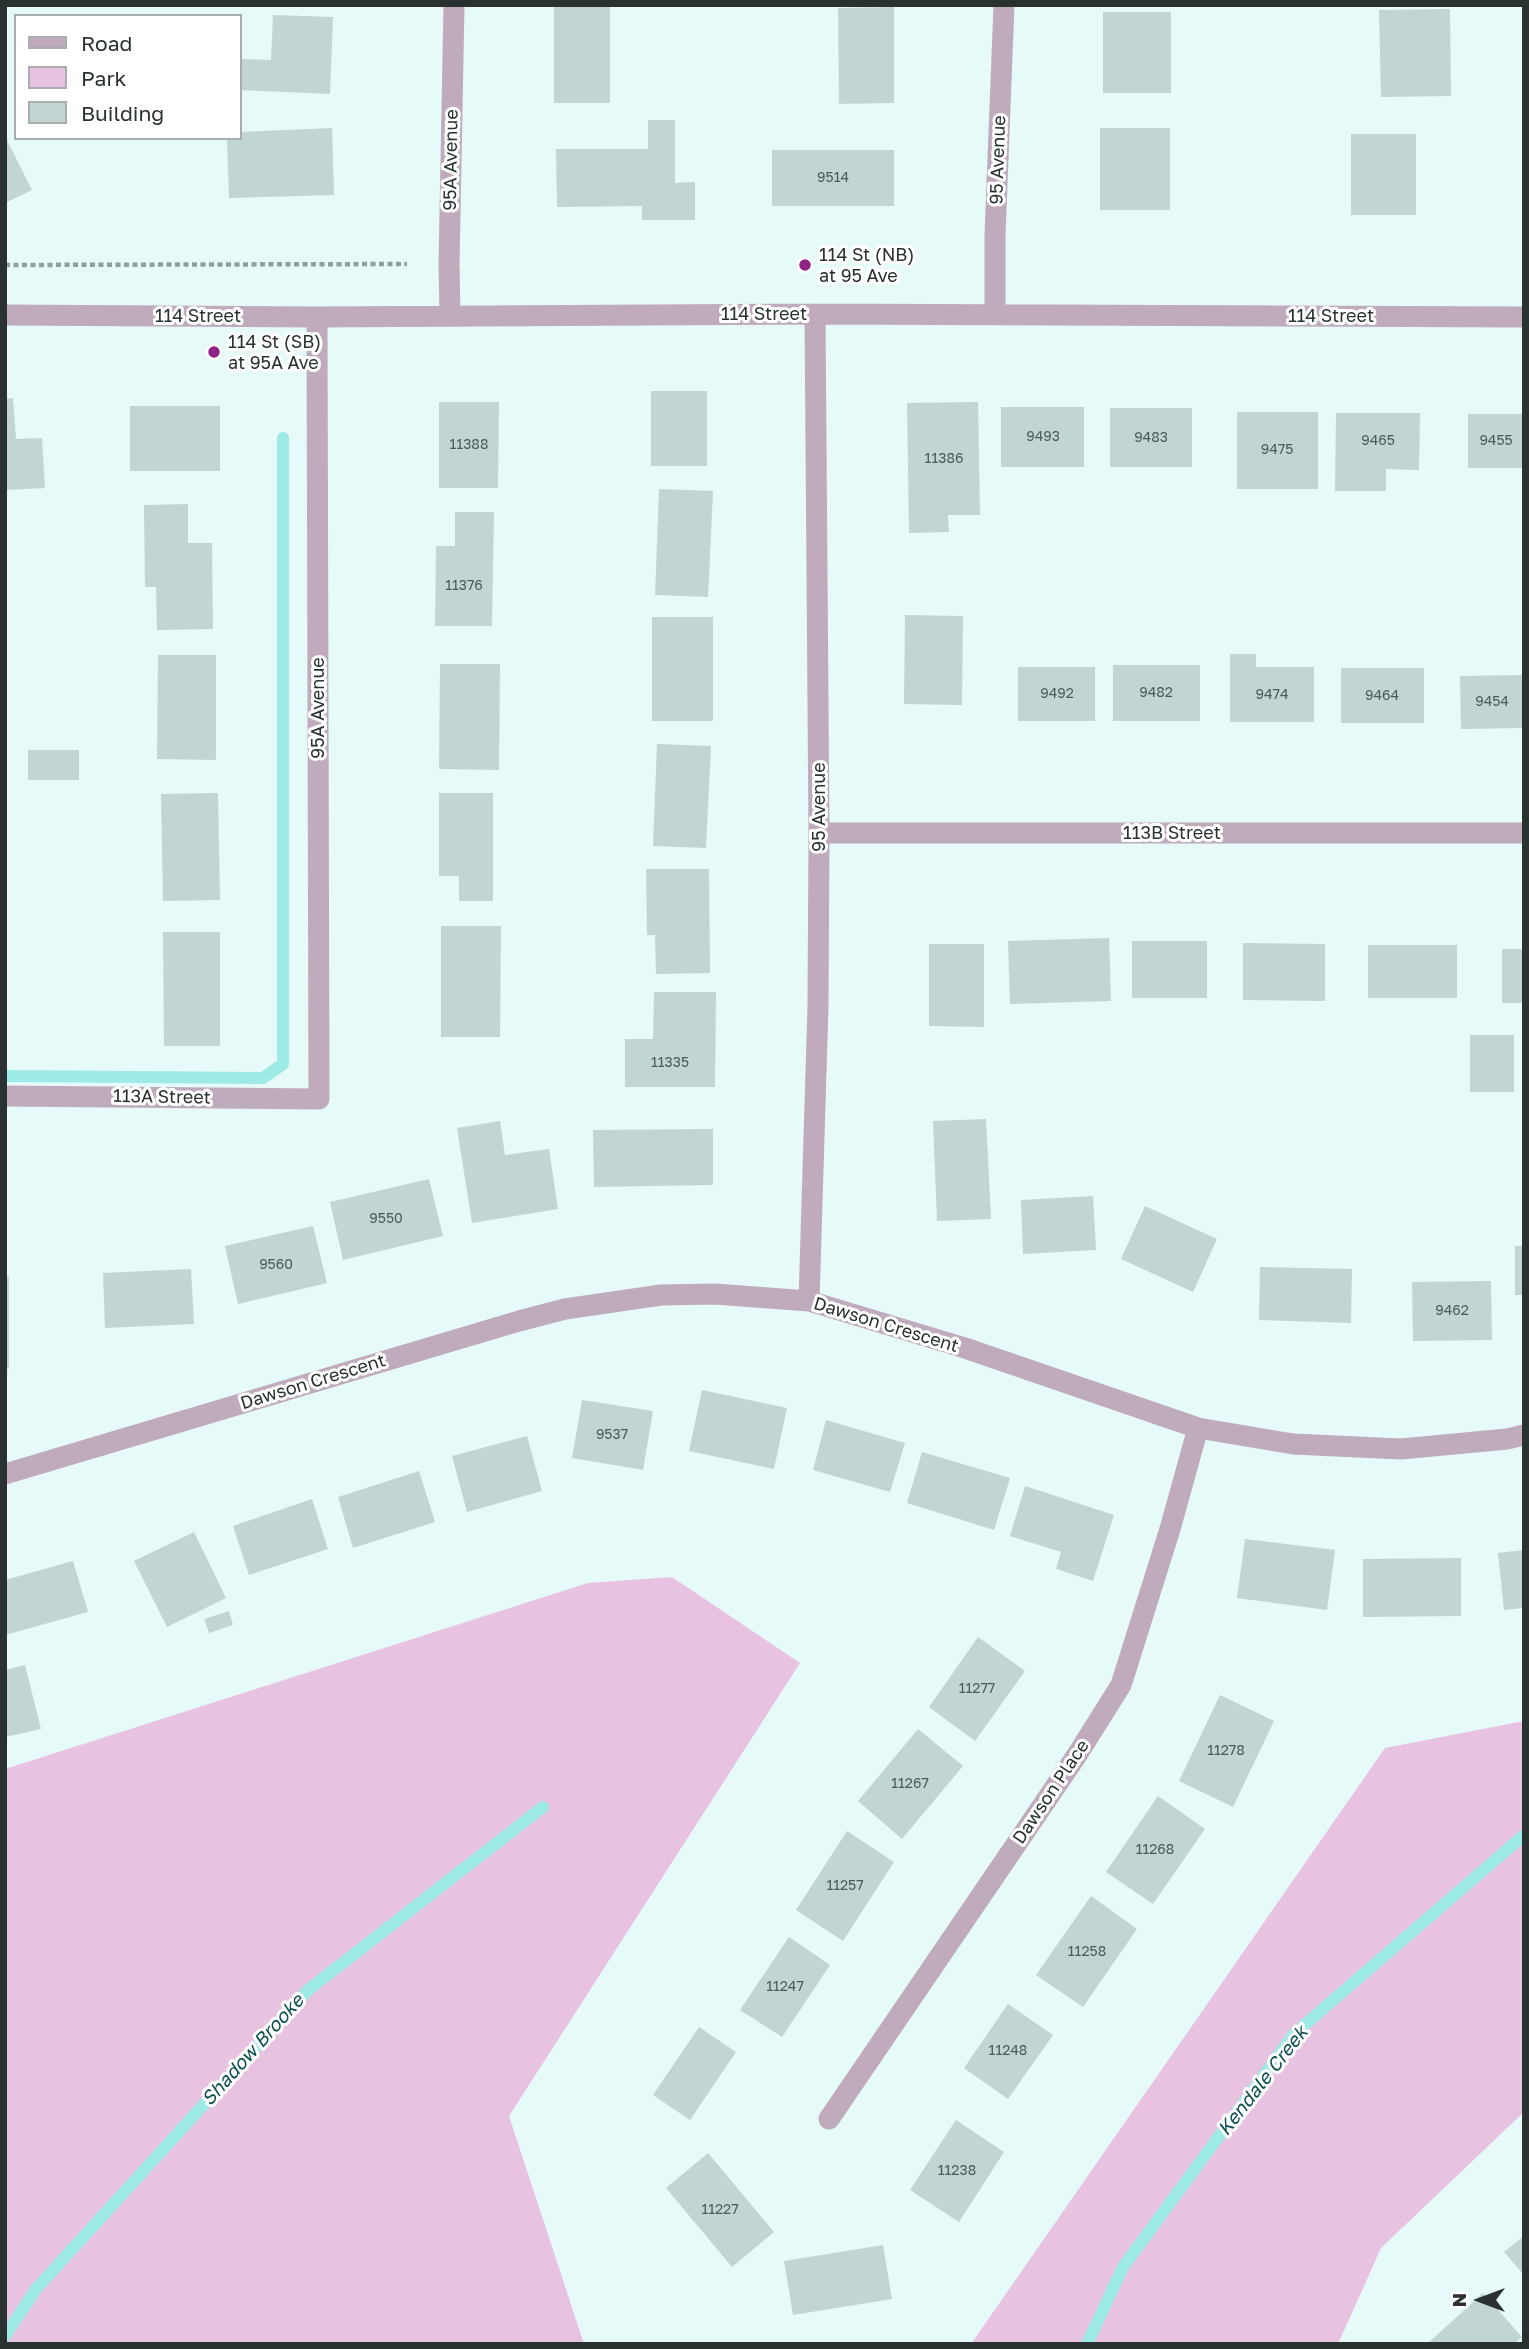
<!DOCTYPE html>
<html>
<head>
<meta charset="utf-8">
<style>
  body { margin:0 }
  #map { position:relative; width:1529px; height:2349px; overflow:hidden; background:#e5faf9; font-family:"Golos Text",sans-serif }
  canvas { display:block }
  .frame { position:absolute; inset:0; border:7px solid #293131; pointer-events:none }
  .legend { position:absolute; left:14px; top:14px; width:228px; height:126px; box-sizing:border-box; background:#fff; border:2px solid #a9adad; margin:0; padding:9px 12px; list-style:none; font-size:21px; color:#293131 }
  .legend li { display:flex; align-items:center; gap:14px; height:35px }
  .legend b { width:35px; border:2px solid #a9adad }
  .north { position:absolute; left:1445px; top:2265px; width:70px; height:70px; -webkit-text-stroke:5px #fff; paint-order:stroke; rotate:270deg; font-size:19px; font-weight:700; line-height:28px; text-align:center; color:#293131 }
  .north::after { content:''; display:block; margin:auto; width:24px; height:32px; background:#293131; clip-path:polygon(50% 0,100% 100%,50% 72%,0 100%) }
</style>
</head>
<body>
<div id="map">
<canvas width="1529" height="2349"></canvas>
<div class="frame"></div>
<ul class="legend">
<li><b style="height:9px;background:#c0abbc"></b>Road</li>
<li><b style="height:19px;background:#e8c2e1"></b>Park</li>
<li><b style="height:19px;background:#c0d5d4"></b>Building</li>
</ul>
<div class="north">N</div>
</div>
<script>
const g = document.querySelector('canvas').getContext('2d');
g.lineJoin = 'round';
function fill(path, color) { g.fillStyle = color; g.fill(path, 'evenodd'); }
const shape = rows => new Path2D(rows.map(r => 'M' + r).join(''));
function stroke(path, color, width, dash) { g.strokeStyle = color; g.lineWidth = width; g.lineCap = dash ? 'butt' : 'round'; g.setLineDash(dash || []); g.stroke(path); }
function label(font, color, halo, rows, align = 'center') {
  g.font = font + ' "Golos Text",sans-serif'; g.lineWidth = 6; g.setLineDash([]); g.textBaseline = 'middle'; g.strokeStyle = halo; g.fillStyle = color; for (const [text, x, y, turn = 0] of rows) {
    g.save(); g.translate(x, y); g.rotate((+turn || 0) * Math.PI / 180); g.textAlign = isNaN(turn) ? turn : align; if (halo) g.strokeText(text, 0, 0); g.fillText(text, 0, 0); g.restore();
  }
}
fill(shape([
  [672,1577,800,1663,509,2116,584,2344,5,2344,5,1769,588,1583],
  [1524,1721,1524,2112,1381,2248,1338,2344,971,2344,1385,1748]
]), '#e8c2e1');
stroke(shape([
  [5,1076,263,1078,283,1064,283,438],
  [5,2336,36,2289,308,1990,543,1807],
  [1087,2344,1123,2267,1294,2034,1524,1835]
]), '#9eeae6', 12);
fill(shape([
  [554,5,610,5,610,103,554,103],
  [894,7,894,103,839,104,838,8],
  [1450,9,1451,96,1381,97,1379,10],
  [1103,12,1171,12,1171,93,1103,93],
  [273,15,333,17,330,94,240,90,240,59,271,60],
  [648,120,675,120,675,183,695,182,695,220,642,220,642,206,557,207,556,149,648,149],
  [332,128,334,195,229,198,227,138,240,138,240,132],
  [1100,128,1170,128,1170,210,1100,210],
  [1351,134,1416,134,1416,215,1351,215],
  [5,136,32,190,5,203],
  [772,150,894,150,894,206,772,206],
  [651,391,707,391,707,466,651,466],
  [13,398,16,439,42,438,45,488,5,490,5,399],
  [439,402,499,402,498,488,439,488],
  [978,402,980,515,948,515,949,532,909,533,907,403],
  [130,406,220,406,220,471,130,471],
  [1001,407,1084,407,1084,467,1001,467],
  [1110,408,1192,408,1192,467,1110,467],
  [1237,412,1318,412,1318,489,1237,489],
  [1336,413,1420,413,1419,470,1386,469,1386,491,1335,491],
  [1468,414,1524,414,1524,468,1468,468],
  [659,489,713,491,708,597,655,595],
  [188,504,188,543,212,543,213,629,157,630,156,587,145,587,144,505],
  [455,512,494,512,492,626,435,626,436,546,455,546],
  [905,615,963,616,962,705,904,704],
  [652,617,713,617,713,721,652,721],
  [1230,654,1256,654,1256,667,1314,667,1314,722,1230,722],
  [158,655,216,655,216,760,157,759],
  [440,664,500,664,499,770,439,769],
  [1113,665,1200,665,1200,721,1113,721],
  [1018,667,1095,667,1095,721,1018,721],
  [1341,668,1424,668,1424,723,1341,723],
  [1524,675,1524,728,1461,729,1460,676],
  [657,744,711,746,706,848,653,846],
  [28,750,79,750,79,780,28,780],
  [218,793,220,900,163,901,161,794],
  [439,793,493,793,493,901,459,901,459,876,439,876],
  [646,869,709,869,710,973,656,974,655,935,647,935],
  [441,926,501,926,500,1037,441,1037],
  [163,932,220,932,220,1046,164,1046],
  [1109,938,1111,1001,1010,1004,1008,941],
  [1132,941,1207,941,1207,998,1132,998],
  [1243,943,1325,944,1325,1001,1243,1000],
  [929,944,984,944,984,1027,929,1026],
  [1368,945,1457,945,1457,998,1368,998],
  [1502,949,1524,949,1524,1003,1502,1003],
  [654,992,716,992,715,1087,625,1087,625,1039,653,1039],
  [1470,1035,1514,1035,1514,1092,1470,1092],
  [986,1119,991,1219,937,1221,933,1121],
  [500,1121,505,1155,549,1149,558,1209,472,1223,457,1128],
  [713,1129,713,1185,594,1187,593,1130],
  [429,1179,443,1236,343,1260,330,1202],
  [1093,1196,1096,1250,1023,1254,1021,1200],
  [1145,1206,1217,1239,1193,1292,1121,1259],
  [313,1226,327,1283,238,1304,225,1246],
  [1515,1246,1524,1246,1524,1295,1515,1295],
  [1260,1267,1352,1269,1351,1323,1259,1320],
  [191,1269,194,1324,105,1328,103,1273],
  [5,1277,9,1277,9,1369,5,1369],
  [1491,1281,1492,1340,1413,1341,1412,1282],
  [702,1390,787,1408,774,1469,689,1451],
  [582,1400,653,1411,643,1470,572,1458],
  [826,1420,905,1443,890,1492,813,1470],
  [527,1436,542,1491,467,1512,452,1456],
  [922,1452,1010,1478,994,1530,907,1503],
  [419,1471,435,1522,353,1548,338,1497],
  [1025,1486,1114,1515,1093,1581,1056,1569,1061,1552,1010,1536],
  [312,1499,328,1549,249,1575,233,1526],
  [194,1532,226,1598,167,1627,134,1561],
  [1245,1539,1335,1550,1327,1610,1237,1598],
  [1524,1550,1524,1608,1504,1610,1498,1553],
  [1461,1558,1461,1616,1363,1617,1363,1559],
  [73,1561,88,1612,5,1635,5,1580],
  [229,1611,233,1625,209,1633,204,1619],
  [978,1637,1025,1671,975,1741,929,1707],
  [25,1665,41,1729,5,1737,5,1670],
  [1220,1695,1274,1721,1233,1807,1179,1781],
  [918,1729,963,1766,902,1839,858,1801],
  [1158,1796,1205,1829,1153,1904,1106,1872],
  [847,1831,894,1862,843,1941,796,1910],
  [1091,1896,1137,1929,1083,2007,1036,1975],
  [789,1937,830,1965,782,2037,740,2010],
  [1008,2004,1053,2035,1008,2099,964,2068],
  [699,2027,736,2052,690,2120,653,2095],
  [956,2120,1004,2152,959,2222,910,2190],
  [708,2153,774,2232,732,2267,666,2188],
  [1524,2236,1524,2275,1504,2252],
  [883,2245,892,2299,793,2315,784,2261],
  [1483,2293,1522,2337,1514,2344,1427,2344]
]), '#c0d5d4');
stroke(shape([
  [5,265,407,264]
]), '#8f9e9e', 4.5, [5, 3.5]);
stroke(shape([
  [5,315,317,317,815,314,1524,317],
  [450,315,449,265,454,5],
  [995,315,995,235,1004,5],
  [819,833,1524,833],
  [5,1096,319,1099,317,317],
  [809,1301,818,1006,819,833,815,314],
  [5,1474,519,1321,565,1309,661,1295,715,1294,809,1301,965,1348,1198,1428,1293,1444,1401,1449,1507,1439,1524,1435],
  [829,2119,1077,1755,1121,1685,1170,1529,1198,1428]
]), '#c0abbc', 21);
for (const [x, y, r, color] of [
  [805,265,7,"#8f2284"],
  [214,352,7,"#8f2284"]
]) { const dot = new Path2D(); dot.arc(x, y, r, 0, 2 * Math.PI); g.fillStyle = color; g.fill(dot); stroke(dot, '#fff', 2.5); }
label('14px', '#4f5a5a', null, [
  ["9514",833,178],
  ["9493",1043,437],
  ["9483",1151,438],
  ["9465",1378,441],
  ["9455",1496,441],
  ["11388",469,445],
  ["9475",1277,450],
  ["11386",944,459],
  ["11376",464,586],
  ["9482",1156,693],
  ["9492",1057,694],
  ["9474",1272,695],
  ["9464",1382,696],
  ["9454",1492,702],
  ["11335",670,1063],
  ["9550",386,1219],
  ["9560",276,1265],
  ["9462",1452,1311],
  ["9537",612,1435],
  ["11277",977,1689],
  ["11278",1226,1751],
  ["11267",910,1784],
  ["11268",1155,1850],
  ["11257",845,1886],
  ["11258",1087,1952],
  ["11247",785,1987],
  ["11248",1008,2051],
  ["11238",957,2171],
  ["11227",720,2210]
]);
label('18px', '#293131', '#fff', [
  ["95A Avenue",451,160,-89],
  ["95 Avenue",998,160,-88],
  ["114 Street",764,314],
  ["114 Street",198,316],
  ["114 Street",1331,316],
  ["95A Avenue",318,708,-90],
  ["95 Avenue",819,807,-90],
  ["113B Street",1172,833],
  ["113A Street",162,1097,1],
  ["Dawson Crescent",886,1325,17],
  ["Dawson Crescent",313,1382,-17],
  ["Dawson Place",1051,1792,-56]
]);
label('18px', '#293131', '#fff', [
  ["114 St (NB)",819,255],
  ["at 95 Ave",819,276],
  ["114 St (SB)",228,342],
  ["at 95A Ave",228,363]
], 'left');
label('italic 19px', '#0b504e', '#fff', [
  ["Shadow Brooke",253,2050,-48],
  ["Kendale Creek",1263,2081,-52]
]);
</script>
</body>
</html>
